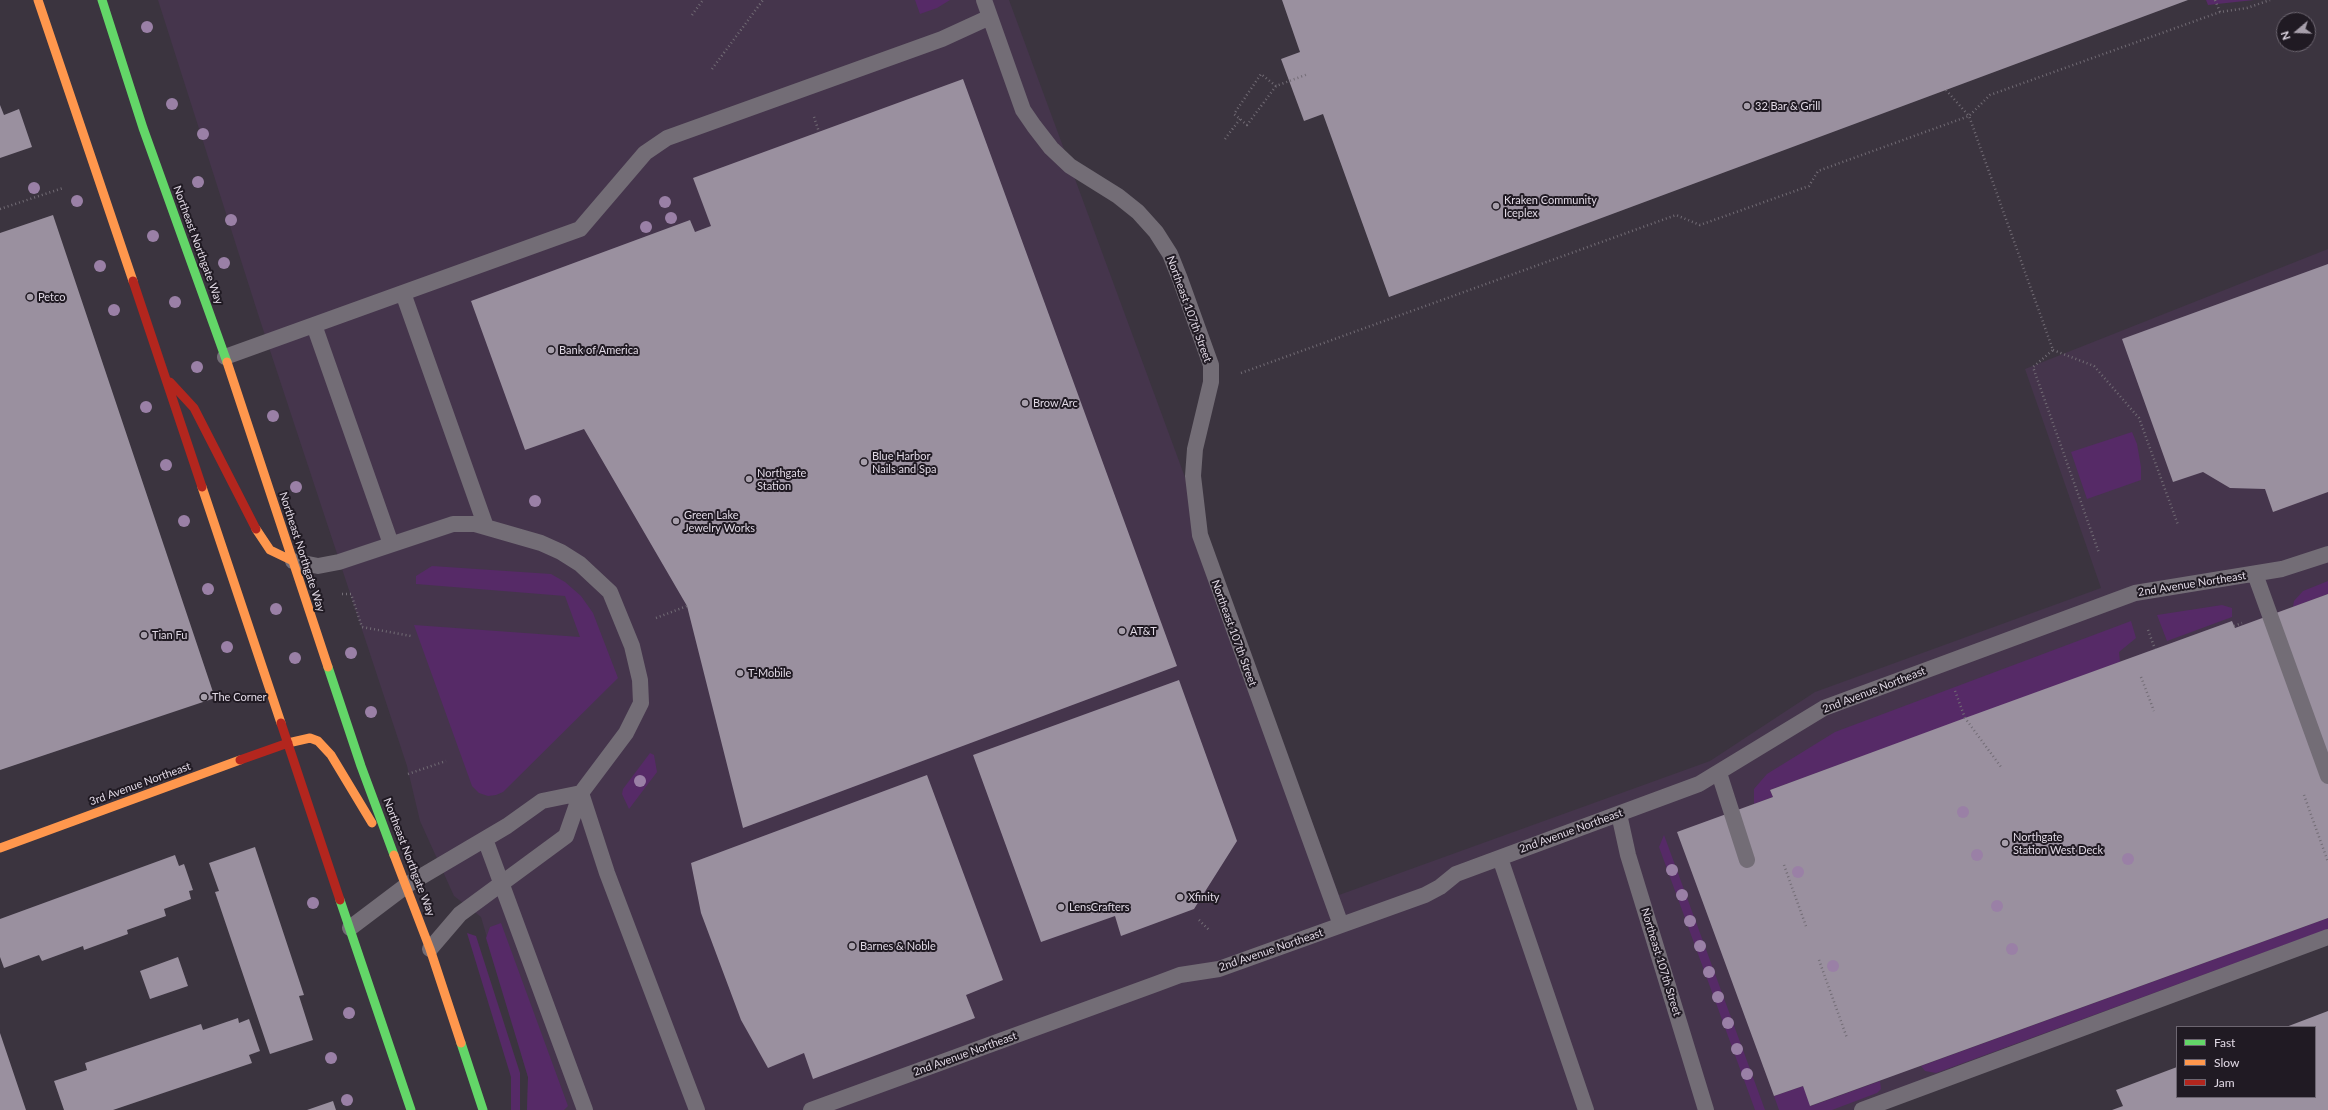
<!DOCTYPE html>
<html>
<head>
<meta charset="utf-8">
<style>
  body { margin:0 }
  #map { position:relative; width:2328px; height:1110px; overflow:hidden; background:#3b343f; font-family:Lato,sans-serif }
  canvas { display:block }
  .legend { position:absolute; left:2176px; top:1026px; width:140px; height:72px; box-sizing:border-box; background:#201a23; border:1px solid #6d6671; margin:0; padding:5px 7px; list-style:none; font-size:12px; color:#e1d9e5 }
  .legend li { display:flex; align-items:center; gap:8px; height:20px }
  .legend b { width:20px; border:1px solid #6d6671 }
  .north { position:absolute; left:2276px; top:12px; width:40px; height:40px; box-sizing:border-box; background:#201a23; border:1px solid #6d6671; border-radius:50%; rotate:251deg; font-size:11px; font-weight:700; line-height:16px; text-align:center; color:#e1d9e5 }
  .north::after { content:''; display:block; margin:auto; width:14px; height:18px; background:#a79fab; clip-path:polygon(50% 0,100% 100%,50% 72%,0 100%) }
</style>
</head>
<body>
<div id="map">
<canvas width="2328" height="1110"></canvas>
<ul class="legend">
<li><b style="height:5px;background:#63d668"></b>Fast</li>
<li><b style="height:5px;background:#ff974d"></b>Slow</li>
<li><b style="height:5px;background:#b3261e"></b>Jam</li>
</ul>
<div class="north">N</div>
</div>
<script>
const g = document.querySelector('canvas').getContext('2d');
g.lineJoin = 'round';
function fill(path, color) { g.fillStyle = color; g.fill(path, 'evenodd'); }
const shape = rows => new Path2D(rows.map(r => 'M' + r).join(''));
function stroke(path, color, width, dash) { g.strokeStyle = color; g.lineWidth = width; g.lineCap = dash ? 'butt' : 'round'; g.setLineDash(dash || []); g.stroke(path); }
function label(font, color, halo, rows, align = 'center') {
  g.font = font + ' Lato,sans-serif'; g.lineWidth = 4; g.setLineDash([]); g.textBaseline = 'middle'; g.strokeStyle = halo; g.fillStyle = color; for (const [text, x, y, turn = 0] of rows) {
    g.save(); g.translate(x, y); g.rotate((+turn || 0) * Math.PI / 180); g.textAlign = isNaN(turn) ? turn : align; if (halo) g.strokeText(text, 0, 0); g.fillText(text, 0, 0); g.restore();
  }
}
fill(shape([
  [158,0,1009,0,1339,895,1710,761,1815,692,2101,588,2025,369,2328,249,2328,939,1856,1110,527,1110,528,1077,481,917,454,896,420,821,407,766,259,317]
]), '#45354c');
fill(shape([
  [915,0,950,0,937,8,920,14],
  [2206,0,2254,0,2208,5],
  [2132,432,2137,444,2141,467,2141,480,2087,499,2071,452],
  [432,566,551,574,565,582,581,596,593,613,618,678,503,792,496,795,488,796,479,793,472,786,414,625,580,637,565,596,416,584,416,576],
  [2328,581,2328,594,2293,607,2294,601,2303,591],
  [2222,605,2232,608,2232,617,2167,641,2157,615],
  [2131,621,2136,638,2119,652,2120,662,1770,790,1773,797,1754,804,1754,789,1767,774,1835,732],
  [650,753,654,755,657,772,629,809,622,794,623,789],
  [1664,835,1765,1110,1755,1110,1659,847],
  [2328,918,2328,929,1936,1073,1925,1071,1921,1066],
  [501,923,568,1106,564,1110,527,1110,528,1077,486,938,490,927],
  [467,933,476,936,520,1073,520,1110,511,1110,511,1077],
  [1880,1081,1881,1089,1877,1093,1832,1110,1779,1110,1774,1096,1803,1086,1811,1106]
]), '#562a67');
fill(shape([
  [1282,0,2188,0,1389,297,1323,114,1304,121,1281,59,1300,52],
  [963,79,1177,666,743,828,687,606,584,429,525,450,471,301,690,220,695,232,711,226,693,178],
  [0,105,4,115,19,109,32,147,0,158],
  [53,215,215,698,0,770,0,233],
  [2328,264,2328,492,2273,512,2265,489,2230,488,2203,472,2173,482,2122,339],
  [2328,594,2328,918,1810,1106,1803,1086,1774,1096,1677,832,1773,797,1770,790,1965,718,2232,621,2235,628],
  [1179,680,1237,841,1194,909,1121,936,1115,916,1041,942,973,755],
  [927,775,1003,980,966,995,975,1018,813,1079,804,1053,768,1068,741,1020,701,913,691,863],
  [255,847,304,995,299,996,313,1040,270,1054,215,892,219,891,209,863],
  [175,855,179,866,184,864,193,890,189,891,191,899,164,909,166,916,127,930,128,934,84,950,83,946,42,961,39,955,4,968,0,957,0,919],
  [178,957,188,986,150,999,140,971],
  [2328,1011,2328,1110,2112,1110,2123,1106,2116,1090,2177,1067,2177,1097,2315,1097,2315,1027,2286,1027],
  [238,1018,239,1023,249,1019,260,1051,249,1055,252,1063,113,1110,64,1110,54,1081,87,1070,85,1063,201,1024,203,1030],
  [0,1033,26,1110,0,1110],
  [333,1101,336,1110,307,1110]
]), '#9a909f');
stroke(shape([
  [2215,0,2220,12],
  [692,15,703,0],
  [712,69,763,0],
  [1276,86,1261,74,1234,114,1247,125,1276,86,1308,74],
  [1946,90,1969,116,2053,350,2033,367,2099,553],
  [814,117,819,132],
  [1225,139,1240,119],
  [0,209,63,188],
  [2053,350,2094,366,2139,418,2178,525],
  [1241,373,1676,215,1700,225,1809,186,1818,171,1969,116,1990,95,2220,12,2247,8,2270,0],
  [342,594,351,594,362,627,411,636],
  [656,618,687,606],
  [2234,626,2242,623],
  [2148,630,2155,649],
  [2141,677,2154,711],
  [1955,691,1965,718,2001,767],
  [408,774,446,761],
  [2304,795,2328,862],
  [1784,865,1807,929],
  [1199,920,1210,931],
  [1819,960,1847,1038]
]), '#726c75', 2.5, [1, 3]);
stroke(shape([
  [984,0,1023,110,1034,126,1051,148,1070,166,1118,196,1138,212,1156,232,1170,254,1180,279,1211,365,1211,382,1195,449,1193,476,1200,535,1341,925],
  [403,293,486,527],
  [314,325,391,544],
  [225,357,580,229,645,153,667,138,942,39,990,17],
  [293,561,318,566,339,562,453,524,475,524,541,543,561,552,580,564,610,592,632,646,640,680,641,703,626,733,581,793,566,836,460,914,430,949],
  [2255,574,2328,776],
  [1719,773,1747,860],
  [581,793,607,873,697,1110],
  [1619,814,1628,855,1706,1110],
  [485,839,585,1110],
  [1500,858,1586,1110],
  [350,928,407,885,507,826,542,801,581,793],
  [811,1110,1156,984,1180,975,1219,969,1425,895,1440,887,1456,874,1699,784,1824,708,2135,593,2282,569,2328,554],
  [1862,1110,2328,937]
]), '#736d76', 16);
stroke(shape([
  [102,0,143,128,227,362],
  [328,667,361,766,394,855],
  [340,900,411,1110],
  [461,1043,483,1110]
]), '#63d668', 9);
stroke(shape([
  [38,0,133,281],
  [227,362,328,667],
  [202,487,281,723],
  [256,529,270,550,293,561],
  [288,743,310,738,318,741,331,755,372,823],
  [0,848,240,760],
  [394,855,430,949,461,1043]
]), '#ff974d', 9);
stroke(shape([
  [133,281,202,487],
  [170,382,194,408,256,529],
  [281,723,340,900],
  [240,760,288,743]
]), '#b3261e', 9);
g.fillStyle = '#9a80a6';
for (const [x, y] of [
  [147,27],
  [172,104],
  [203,134],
  [198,182],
  [34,188],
  [77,201],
  [665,202],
  [671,218],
  [231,220],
  [646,227],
  [153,236],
  [224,263],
  [100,266],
  [175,302],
  [114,310],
  [197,367],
  [146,407],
  [273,416],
  [166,465],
  [296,487],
  [535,501],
  [184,521],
  [208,589],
  [276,609],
  [227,647],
  [351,653],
  [295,658],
  [371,712],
  [640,781],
  [1963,812],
  [1977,855],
  [2128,859],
  [1672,870],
  [1798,872],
  [1682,895],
  [313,903],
  [1997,906],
  [1690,921],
  [1700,946],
  [2012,949],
  [1833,966],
  [1709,972],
  [1718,997],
  [349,1013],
  [1728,1023],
  [1737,1049],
  [331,1058],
  [1747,1074],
  [347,1100]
]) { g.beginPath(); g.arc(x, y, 6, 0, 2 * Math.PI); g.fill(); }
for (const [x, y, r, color] of [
  [1747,106,4,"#a79fab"],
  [1496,206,4,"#a79fab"],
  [30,297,4,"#a79fab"],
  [551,350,4,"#a79fab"],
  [1025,403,4,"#a79fab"],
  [864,462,4,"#a79fab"],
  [749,479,4,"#a79fab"],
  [676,521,4,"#a79fab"],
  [1122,631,4,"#a79fab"],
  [144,635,4,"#a79fab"],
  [740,673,4,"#a79fab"],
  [204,697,4,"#a79fab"],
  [2005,843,4,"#a79fab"],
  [1180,897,4,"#a79fab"],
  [1061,907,4,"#a79fab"],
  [852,946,4,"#a79fab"]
]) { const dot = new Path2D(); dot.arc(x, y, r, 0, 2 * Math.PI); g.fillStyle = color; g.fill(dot); stroke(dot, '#201a23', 1.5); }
label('11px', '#e1d9e5', '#201a23', [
  ["32 Bar & Grill",1755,106],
  ["Kraken Community",1504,200],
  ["Iceplex",1504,213],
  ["Petco",38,297],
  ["Bank of America",559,350],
  ["Brow Arc",1033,403],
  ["Blue Harbor",872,456],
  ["Nails and Spa",872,469],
  ["Northgate",757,473],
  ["Station",757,486],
  ["Green Lake",684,515],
  ["Jewelry Works",684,528],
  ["AT&T",1130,631],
  ["Tian Fu",152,635],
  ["T-Mobile",748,673],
  ["The Corner",212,697],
  ["Northgate",2013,837],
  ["Station West Deck",2013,850],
  ["Xfinity",1188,897],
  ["LensCrafters",1069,907],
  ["Barnes & Noble",860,946]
], 'left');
label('11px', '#e1d9e5', '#201a23', [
  ["Northeast Northgate Way",198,245,70],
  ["Northeast 107th Street",1189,309,70],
  ["Northeast Northgate Way",302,552,72],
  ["2nd Avenue Northeast",2192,584,-9],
  ["Northeast 107th Street",1234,633,70],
  ["2nd Avenue Northeast",1874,690,-21],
  ["3rd Avenue Northeast",140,784,-20],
  ["2nd Avenue Northeast",1571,831,-20],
  ["Northeast Northgate Way",409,857,69],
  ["2nd Avenue Northeast",1271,950,-19],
  ["Northeast 107th Street",1661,962,73],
  ["2nd Avenue Northeast",965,1054,-20]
]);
</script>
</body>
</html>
